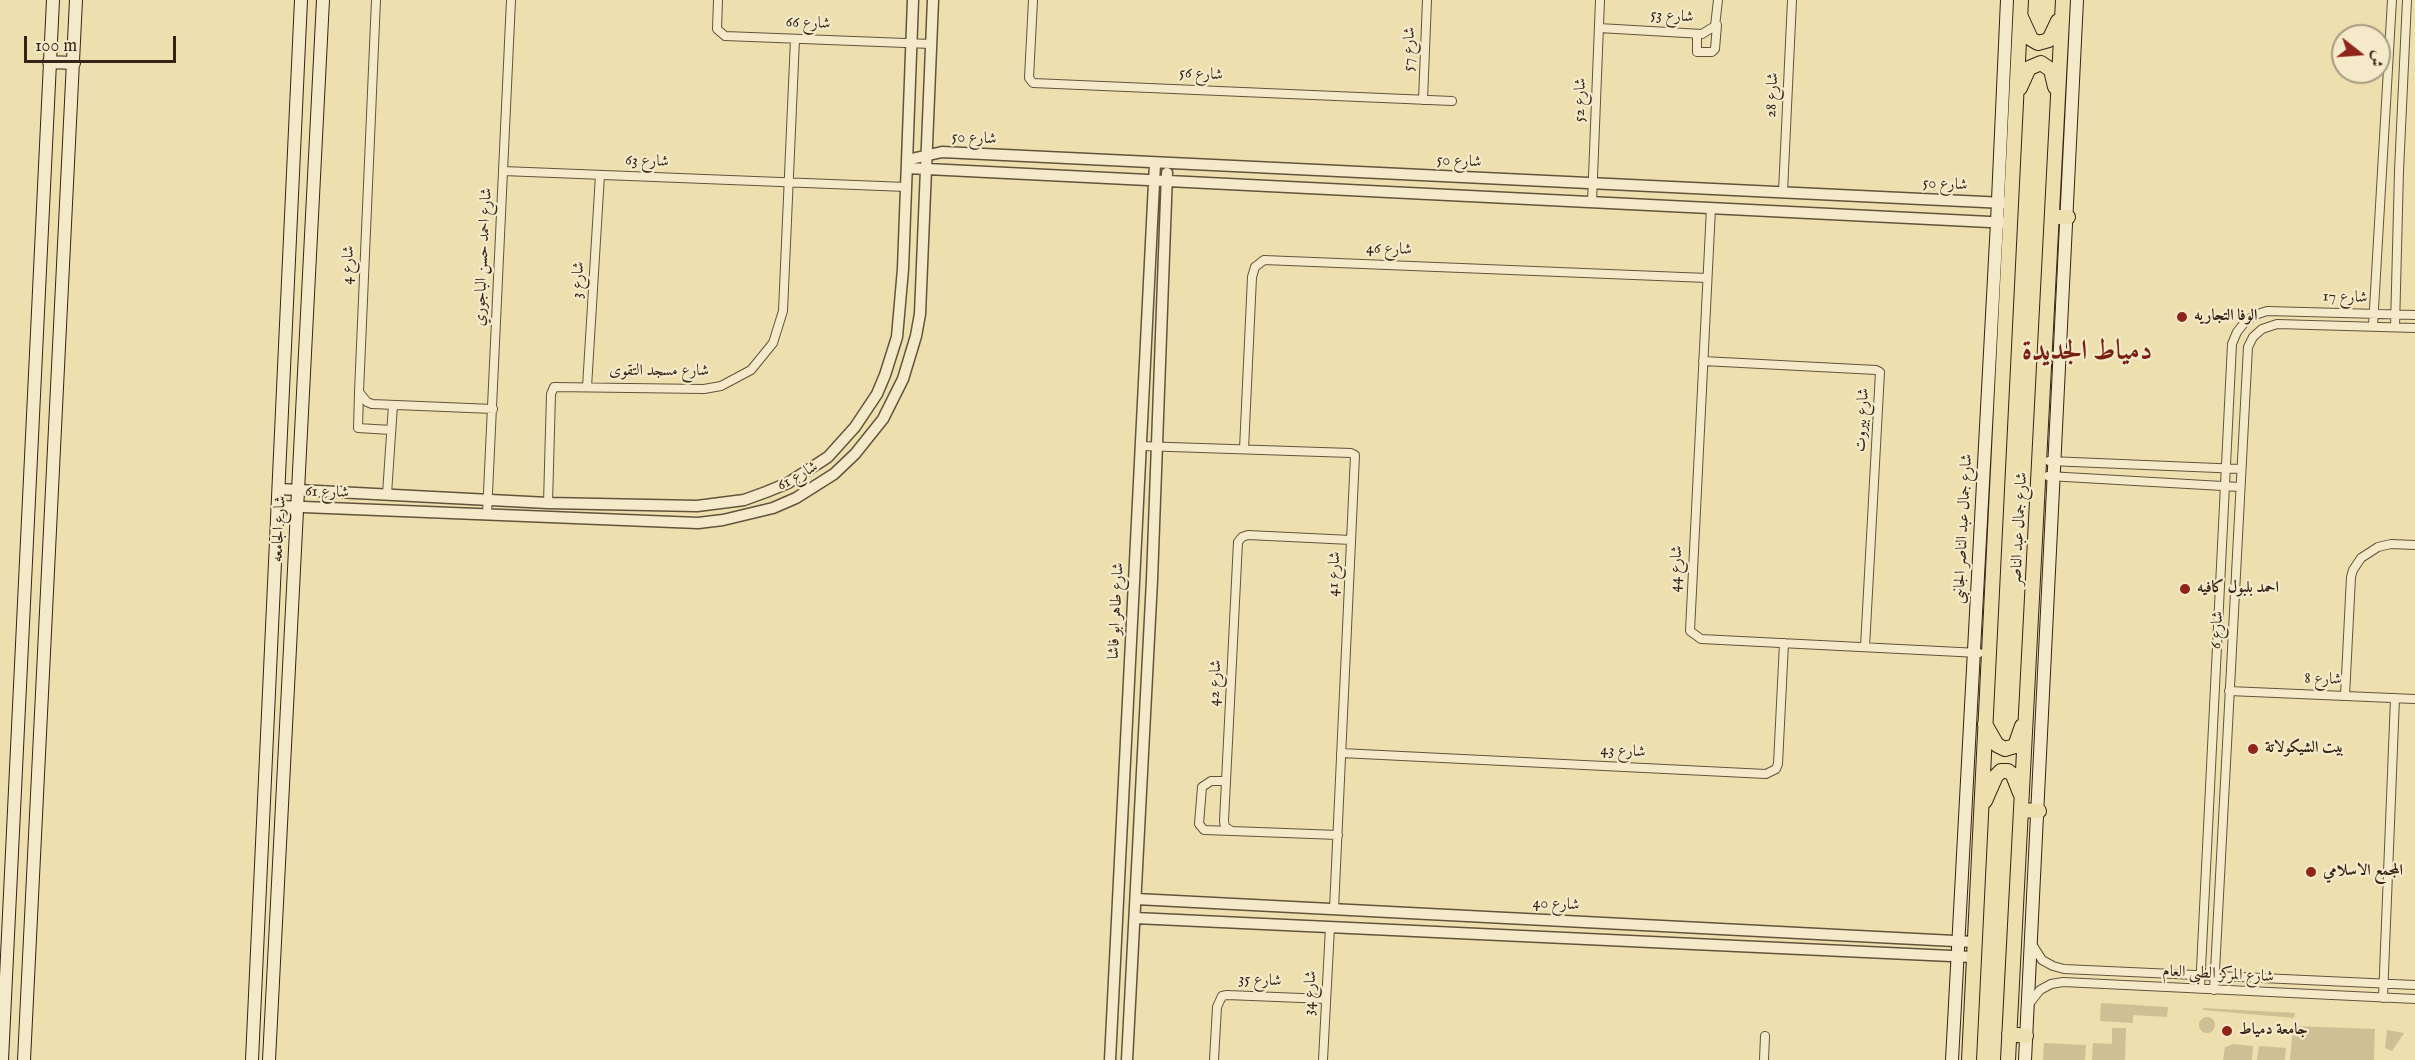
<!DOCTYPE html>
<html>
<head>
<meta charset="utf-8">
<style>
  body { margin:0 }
  #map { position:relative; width:2415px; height:1060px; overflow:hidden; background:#eedfae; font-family:"IM FELL English",Amiri,serif }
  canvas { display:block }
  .north { position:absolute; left:2331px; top:24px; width:60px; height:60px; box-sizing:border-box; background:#f4eaca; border:2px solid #a89b82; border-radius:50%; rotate:107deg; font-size:16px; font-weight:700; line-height:24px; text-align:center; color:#352417 }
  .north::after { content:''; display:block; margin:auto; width:21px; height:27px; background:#8f2418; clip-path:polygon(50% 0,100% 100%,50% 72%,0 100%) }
  .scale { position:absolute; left:24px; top:36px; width:152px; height:27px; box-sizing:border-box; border:3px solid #352417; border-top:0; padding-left:8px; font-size:18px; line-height:21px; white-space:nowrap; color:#352417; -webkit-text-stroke:4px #f4eaca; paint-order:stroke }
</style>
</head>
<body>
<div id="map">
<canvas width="2415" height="1060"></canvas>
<div class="north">ش</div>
<div class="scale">100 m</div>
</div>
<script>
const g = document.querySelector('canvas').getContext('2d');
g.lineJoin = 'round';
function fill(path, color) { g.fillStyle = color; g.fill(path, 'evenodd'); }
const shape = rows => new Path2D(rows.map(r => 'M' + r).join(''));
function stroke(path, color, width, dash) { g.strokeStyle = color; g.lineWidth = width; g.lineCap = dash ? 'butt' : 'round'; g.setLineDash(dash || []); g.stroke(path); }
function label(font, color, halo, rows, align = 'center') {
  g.font = font + ' "IM FELL English",Amiri,serif'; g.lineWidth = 4.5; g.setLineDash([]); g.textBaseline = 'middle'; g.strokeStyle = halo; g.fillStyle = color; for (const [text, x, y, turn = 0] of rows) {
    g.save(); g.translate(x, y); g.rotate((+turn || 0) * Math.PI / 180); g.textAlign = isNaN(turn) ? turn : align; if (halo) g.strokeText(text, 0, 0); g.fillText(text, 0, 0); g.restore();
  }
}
fill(shape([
  [2101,1003,2168,1007,2167,1017,2133,1015,2133,1023,2100,1021],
  [2203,1008,2295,1013,2294,1018,2203,1010],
  '2199 1025a8 8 0 1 1 16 0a8 8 0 1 1-16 0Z',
  [2293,1026,2375,1029,2374,1060,2290,1060],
  [2112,1028,2126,1028,2125,1060,2092,1060,2093,1043,2112,1044],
  [2387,1030,2404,1033,2392,1051,2385,1048],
  [2044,1043,2086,1045,2085,1060,2043,1060],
  [2233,1044,2253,1046,2252,1060,2223,1060,2225,1047],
  [2259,1046,2286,1048,2285,1060,2257,1060]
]), '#cfbf94');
const minor = shape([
  [376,0,359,392,367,402,372,404,493,409],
  [718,0,717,29,725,36,931,44],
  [1033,0,1029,78,1033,83,1452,101],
  [1599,28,1702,34,1715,26,1718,0],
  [1697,34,1697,52,1712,52,1715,49,1717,25],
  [1423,100,1427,0],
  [503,171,906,187],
  [1783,192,1792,0],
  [1592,202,1600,0],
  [1711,208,1690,631,1701,639,1979,653],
  [2373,326,2392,0],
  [2395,327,2399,171,2407,0],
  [1703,361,1876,370,1880,372,1865,647],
  [587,387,600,175],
  [359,393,358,428,391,430],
  [1141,446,1351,453,1355,455,1334,909],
  [1244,449,1252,277,1255,267,1264,260,1707,278],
  [2049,461,2241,469],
  [2048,476,2240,487],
  [387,494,393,405],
  [548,503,551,394,554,387,704,389,721,386,751,370,773,343,783,311,795,39],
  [487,514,511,0],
  [2229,691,2415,699],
  [2345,696,2351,577,2353,570,2361,558,2378,547,2391,544,2415,545],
  [1341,753,1766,774,1776,769,1778,764,1784,643],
  [1226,781,1211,781,1202,787,1199,824,1204,830,1232,831],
  [1338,835,1232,831,1225,827,1224,821,1238,542,1242,537,1248,535,1351,540],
  [2032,944,2042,960,2053,966,2064,969,2415,985],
  [2200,989,2232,344,2237,332,2245,322,2255,315,2267,311,2415,315],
  [2214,990,2248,347,2253,337,2262,329,2277,324,2415,328],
  [2383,998,2395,698],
  [2029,1004,2040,990,2051,984,2063,982,2415,999],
  [1214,1060,1217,1007,1222,996,1227,995,1326,999],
  [1323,1060,1330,927],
  [1764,1060,1765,1036]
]);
const tertiary = shape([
  [907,160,942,152,2005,203],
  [907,168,2010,223],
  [279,489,548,503,697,506,744,500,766,492,788,483,828,457,855,427,877,394,885,375,897,337,903,269,913,0],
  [279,506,698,523,723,520,773,508,796,498,834,474,855,454,883,419,903,379,916,336,920,314,933,0],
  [1136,899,1974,942],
  [1135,918,1973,957],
  [1110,1060,1155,163],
  [1127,1060,1152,580,1167,173]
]);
const secondary = shape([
  [49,62,74,63],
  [2,1060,53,0],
  [24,1060,76,0],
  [252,1060,301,0],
  [269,1060,323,0],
  [1952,1060,1997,222,2007,0],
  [2025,1060,2077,0]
]);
const primary = shape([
  [2021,17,2031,39,2038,43,2049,40,2058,21],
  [2020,88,2029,68,2041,63,2051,70,2055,87],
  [2052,217,2068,217],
  [1985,724,1997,745,2005,749,2015,746,2022,726],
  [1985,801,1996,776,2001,771,2008,771,2013,775,2020,793],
  [2022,810,2039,811],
  [2009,1034,2026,1036],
  [1969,1060,2021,0],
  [2008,1060,2063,0]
]);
stroke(minor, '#63533d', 10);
stroke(tertiary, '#63533d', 13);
stroke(secondary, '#352417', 14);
stroke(primary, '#352417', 16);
stroke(minor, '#f4eaca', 8);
stroke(tertiary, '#f4eaca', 10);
stroke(secondary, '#f4eaca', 12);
stroke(primary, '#eedfae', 14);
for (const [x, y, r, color] of [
  [2182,317,6,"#8f2418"],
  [2185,589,6,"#8f2418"],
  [2253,749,6,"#8f2418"],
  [2311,872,6,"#8f2418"],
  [2227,1031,6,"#8f2418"]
]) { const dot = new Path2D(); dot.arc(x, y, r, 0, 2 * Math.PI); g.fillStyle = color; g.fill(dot); stroke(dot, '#f4eaca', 2); }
label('16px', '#352417', '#f4eaca', [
  ["شارع 53",1672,17,4],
  ["شارع 66",808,24,2],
  ["شارع 57",1410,49,-88],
  ["شارع 56",1201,75,3],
  ["شارع 28",1773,95,-87],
  ["شارع 52",1581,100,-88],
  ["شارع 50",974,139,3],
  ["شارع 63",647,162,2],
  ["شارع 50",1459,162,3],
  ["شارع 50",1945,185,3],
  ["شارع 46",1389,250,2],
  ["شارع احمد حسن الباجوري",484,257,-87],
  ["شارع 4",349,265,-87],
  ["شارع 3",579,280,-87],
  ["شارع 17",2345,298,2],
  ["شارع مسجد التقوى",659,372],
  ["شارع بيروت",1863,420,-87],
  ["شارع 61",798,477,-29],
  ["شارع 61",327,493,2],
  ["شارع الجامعه",280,529,-87],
  ["شارع جمال عبد الناصر الجانبى",1964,529,-87],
  ["شارع جمال عبد الناصر",2020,529,-87],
  ["شارع 44",1677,569,-87],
  ["شارع 41",1335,574,-87],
  ["شارع طاهر ابو فاشا",1117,611,-87],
  ["شارع 6",2218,630,-87],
  ["شارع 8",2323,680,2],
  ["شارع 42",1216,683,-87],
  ["شارع 43",1623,752,3],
  ["شارع 40",1556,905,3],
  ["شارع المركز الطبى العام",2218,975,3],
  ["شارع 35",1260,981,3],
  ["شارع 34",1311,993,-87]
]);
label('bold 16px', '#352417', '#f4eaca', [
  ["الوفا التجاريه",2194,317],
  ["احمد بلبول كافيه",2197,589],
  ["بيت الشيكولاتة",2265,749],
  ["المجمع الاسلامي",2323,872],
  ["جامعة دمياط",2239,1031]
], 'left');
label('bold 28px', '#7a1f14', '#f4eaca', [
  ["دمياط الجديدة",2087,353]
]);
</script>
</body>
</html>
